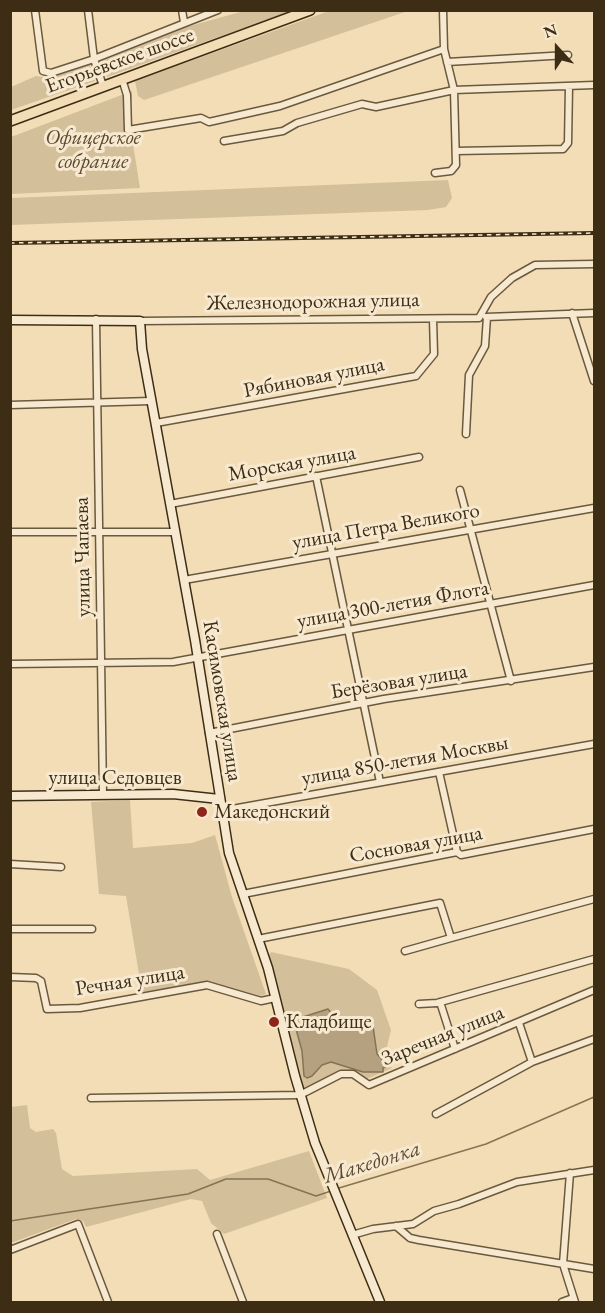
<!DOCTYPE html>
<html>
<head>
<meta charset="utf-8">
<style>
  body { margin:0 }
  #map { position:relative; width:605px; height:1313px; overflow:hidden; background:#f3ddb6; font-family:"EB Garamond",serif }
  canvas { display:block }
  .frame { position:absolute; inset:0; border:12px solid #3d2d15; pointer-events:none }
  .north { position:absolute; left:527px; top:18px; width:60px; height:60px; -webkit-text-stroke:4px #f7e9d0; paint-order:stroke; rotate:339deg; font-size:16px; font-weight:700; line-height:24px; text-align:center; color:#3d2d15 }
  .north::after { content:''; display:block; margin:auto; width:21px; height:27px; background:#3d2d15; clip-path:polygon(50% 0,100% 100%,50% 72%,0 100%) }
</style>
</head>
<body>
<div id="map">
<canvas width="605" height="1313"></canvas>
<div class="frame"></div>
<div class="north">N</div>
</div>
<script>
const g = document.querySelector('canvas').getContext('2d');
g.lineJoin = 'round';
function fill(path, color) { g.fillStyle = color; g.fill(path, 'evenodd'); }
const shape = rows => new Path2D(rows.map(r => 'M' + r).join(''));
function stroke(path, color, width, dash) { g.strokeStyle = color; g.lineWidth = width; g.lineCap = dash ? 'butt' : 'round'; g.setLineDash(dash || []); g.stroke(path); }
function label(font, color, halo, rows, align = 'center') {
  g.font = font + ' "EB Garamond",serif'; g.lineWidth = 6; g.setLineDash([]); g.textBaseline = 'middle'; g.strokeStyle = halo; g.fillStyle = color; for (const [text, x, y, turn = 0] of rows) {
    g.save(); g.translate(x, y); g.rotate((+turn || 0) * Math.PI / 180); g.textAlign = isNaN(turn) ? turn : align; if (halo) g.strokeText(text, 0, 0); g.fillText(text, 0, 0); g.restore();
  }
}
fill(shape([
  [244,11,291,11,107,77,102,61,186,27],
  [329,11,408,11,144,100,138,96,135,81],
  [90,65,95,81,11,110,11,87,36,76,50,78],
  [132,91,130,125,140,188,11,194,11,137],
  [448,180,452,198,446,207,428,210,11,225,11,198],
  [130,800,133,848,192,843,215,835,232,897,266,994,258,997,208,982,142,992,126,896,99,894,91,802],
  [271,952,349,969,377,990,391,1030,385,1055,392,1068,367,1079,356,1072,339,1070,301,1091,269,955],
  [27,1105,30,1128,36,1132,53,1129,56,1133,62,1169,73,1176,197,1169,210,1180,309,1151,327,1198,224,1234,211,1223,202,1201,191,1199,86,1227,83,1221,76,1219,11,1243,11,1107]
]), '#d4bf9b');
const water = shape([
  [328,1009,340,1024,351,1030,373,1026,377,1054,388,1066,383,1068,383,1072,363,1072,331,1062,322,1065,312,1076,307,1078,304,1076,302,1051,296,1029,301,1025,303,1017,328,1009]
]);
fill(water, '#b5a17f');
stroke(water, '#857355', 1.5);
stroke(shape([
  [339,1188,486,1144,594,1097],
  [10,1221,188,1194,226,1179,268,1179,316,1196,331,1191]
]), '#857355', 1.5);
const street = shape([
  [35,10,43,71,51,73,94,59,218,10],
  [88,10,94,59,103,86],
  [182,10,184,22],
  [447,62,568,55],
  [122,79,127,95,128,130,201,118,209,122,280,106,444,49],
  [224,141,283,131,297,123,362,104,376,107,454,90,594,85],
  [456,151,563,149,568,143,569,86],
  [435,173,451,171,456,165,454,90,444,49,443,10],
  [572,313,594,381],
  [486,317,594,313],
  [96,319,103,795],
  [140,321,479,318,491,297,512,278,535,265,594,264],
  [10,405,151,401],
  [156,423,416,376,434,354,433,319],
  [466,434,469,375,485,346,487,317],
  [316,476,380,782],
  [460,490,511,681],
  [170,504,419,457],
  [10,532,175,532],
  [184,580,594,508],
  [10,664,173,662,594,585],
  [209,733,384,699,594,667],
  [439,772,457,852],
  [221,811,594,744],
  [10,864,61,867],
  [243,894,457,852,461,855,594,829],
  [10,929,92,929],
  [451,938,594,899],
  [258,939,440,903,451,938,405,951],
  [10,977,36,978,41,981,47,1009,80,1008,207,985,261,1001,275,998],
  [440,1002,455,1049],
  [419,1004,437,1003,594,959],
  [532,1062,594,1039],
  [91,1098,300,1095,341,1074,353,1074,369,1085,594,990],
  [436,1114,532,1062,519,1023],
  [570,1173,563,1264,575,1302],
  [396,1226,410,1238,419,1240,594,1269],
  [217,1234,243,1302],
  [352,1235,373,1229,413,1224,434,1211,459,1204,517,1182,594,1170],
  [10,1250,78,1224,108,1302],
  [562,1302,573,1298]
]);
const secondary = shape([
  [10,320,140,321,142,349,195,640,229,853,268,968,295,1076,315,1143,380,1302],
  [10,796,173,794,219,799]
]);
const primary = shape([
  [10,121,310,10]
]);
stroke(street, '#6a593d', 9);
stroke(secondary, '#3d2d15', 11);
stroke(primary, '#3d2d15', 12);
stroke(street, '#f7e9d0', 6);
stroke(secondary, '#f7e9d0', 8);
stroke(primary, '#f3ddb6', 9);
const rail = shape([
  [10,243,594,233]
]);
stroke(rail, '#3d2d15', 4);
stroke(rail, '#f7e9d0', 1.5, [4.5]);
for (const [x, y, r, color] of [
  [202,812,6,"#8f2418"],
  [274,1022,6,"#8f2418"]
]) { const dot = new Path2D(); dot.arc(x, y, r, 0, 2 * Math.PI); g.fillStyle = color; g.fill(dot); stroke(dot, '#f7e9d0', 2); }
label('21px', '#3d2d15', '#f7e9d0', [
  ["Егорьевское шоссе",120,61,-20],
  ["Железнодорожная улица",313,302,-1],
  ["Рябиновая улица",314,378,-11],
  ["Морская улица",292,464,-10],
  ["улица Петра Великого",386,527,-10],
  ["улица Чапаева",83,557,-91],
  ["улица 300-летия Флота",393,605,-10],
  ["Берёзовая улица",399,682,-9],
  ["Касимовская улица",222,701,81],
  ["улица 850-летия Москвы",405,761,-10],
  ["улица Седовцев",115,778],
  ["Сосновая улица",416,845,-10],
  ["Речная улица",130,981,-9],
  ["Заречная улица",443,1036,-22]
]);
label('italic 21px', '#5b4a30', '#f7e9d0', [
  ["Офицерское",93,138],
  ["собрание",93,162]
]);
label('21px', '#3d2d15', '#f7e9d0', [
  ["Македонский",214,812],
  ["Кладбище",286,1022]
], 'left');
label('italic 22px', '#5b4a30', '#f7e9d0', [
  ["Македонка",372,1163,-17]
]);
</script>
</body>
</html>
